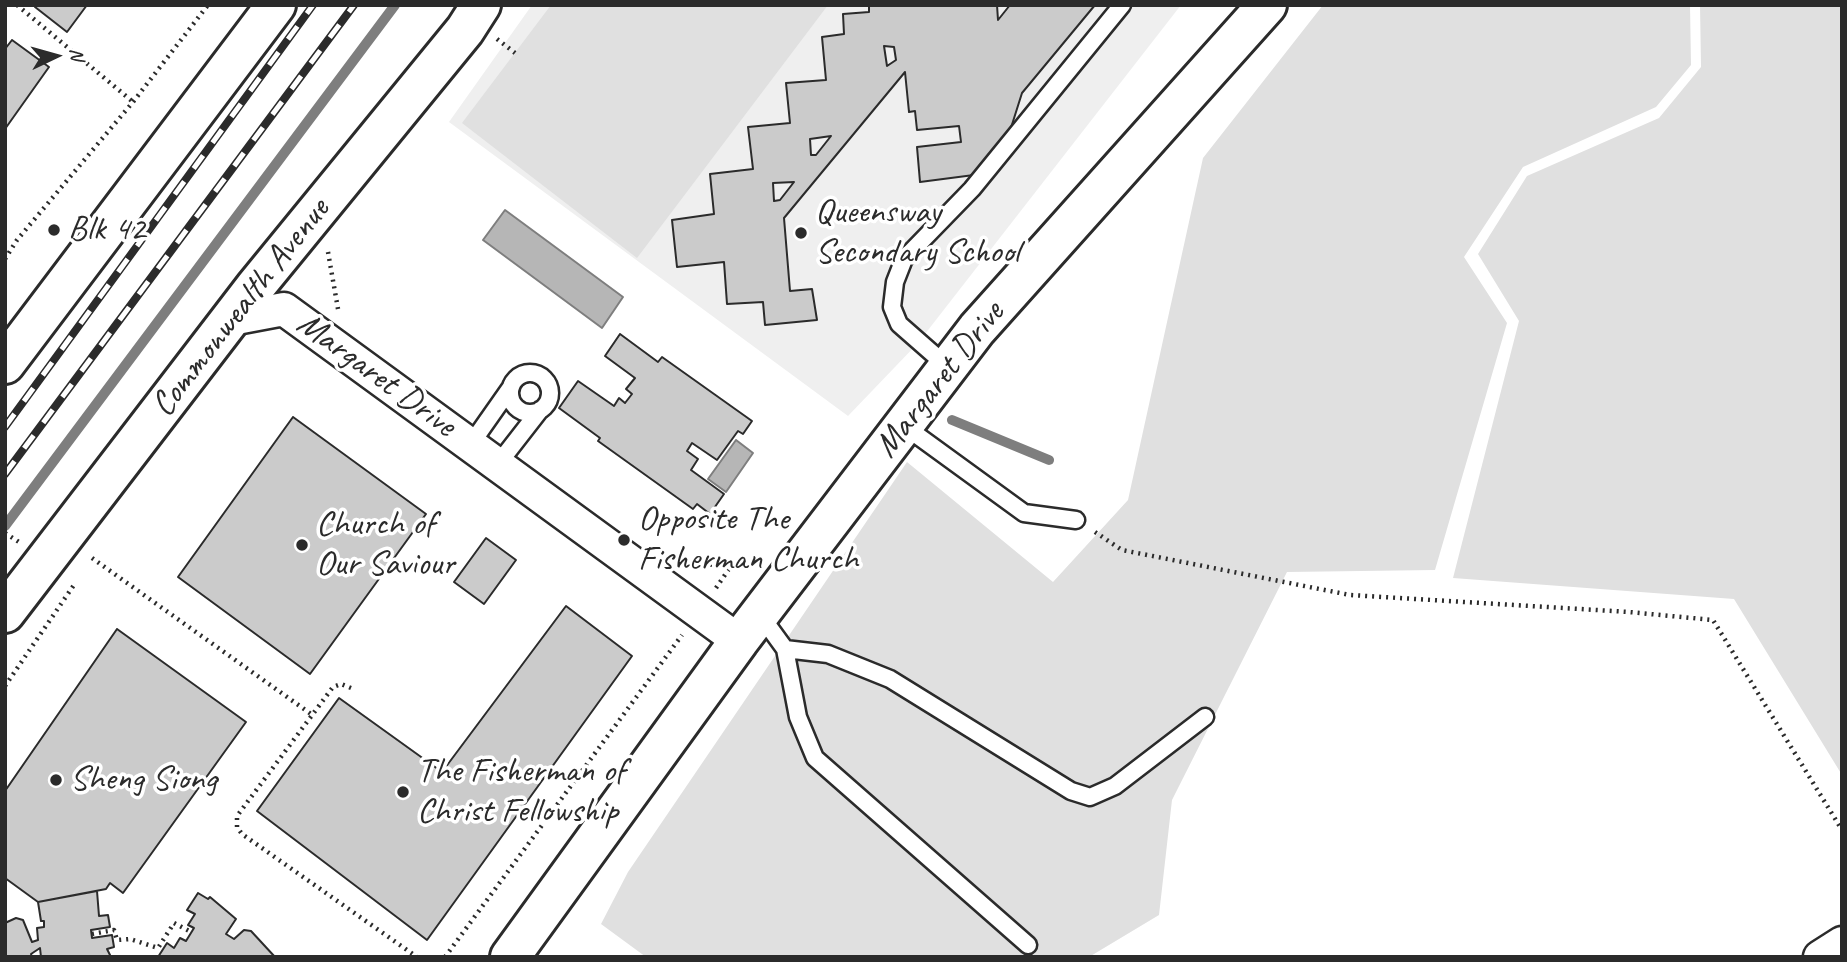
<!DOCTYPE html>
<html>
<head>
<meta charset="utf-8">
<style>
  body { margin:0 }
  #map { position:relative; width:1847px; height:962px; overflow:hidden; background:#fff; font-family:Caveat,sans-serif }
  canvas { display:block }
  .frame { position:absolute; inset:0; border:7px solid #2b2b2b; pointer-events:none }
  .north { position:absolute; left:21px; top:21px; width:70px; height:70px; -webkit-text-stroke:5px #fff; paint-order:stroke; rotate:85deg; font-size:19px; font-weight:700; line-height:28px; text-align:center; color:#2b2b2b }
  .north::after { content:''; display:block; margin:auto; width:24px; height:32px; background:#2b2b2b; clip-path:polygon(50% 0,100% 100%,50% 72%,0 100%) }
</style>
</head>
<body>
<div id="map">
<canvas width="1847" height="962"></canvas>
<div class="frame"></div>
<div class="north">N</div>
</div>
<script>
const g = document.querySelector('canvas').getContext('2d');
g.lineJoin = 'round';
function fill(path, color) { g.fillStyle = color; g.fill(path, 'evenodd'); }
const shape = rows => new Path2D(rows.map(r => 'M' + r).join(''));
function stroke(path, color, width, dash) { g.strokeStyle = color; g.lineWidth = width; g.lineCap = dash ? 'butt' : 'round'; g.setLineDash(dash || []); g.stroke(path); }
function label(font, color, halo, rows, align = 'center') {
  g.font = font + ' Caveat,sans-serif'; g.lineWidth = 7; g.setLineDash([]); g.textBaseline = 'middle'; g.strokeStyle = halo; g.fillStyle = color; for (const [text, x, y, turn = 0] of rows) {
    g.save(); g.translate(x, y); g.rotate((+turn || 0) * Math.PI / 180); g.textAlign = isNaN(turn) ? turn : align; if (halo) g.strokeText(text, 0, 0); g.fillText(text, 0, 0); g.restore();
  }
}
fill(shape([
  [532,5,1181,5,918,343,848,416,449,122]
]), '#efefef');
fill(shape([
  [551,5,828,5,637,258,462,123],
  [1323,5,1690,5,1691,65,1656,107,1523,167,1464,257,1507,323,1435,570,1287,572,1172,800,1159,915,1089,957,646,957,601,924,628,872,907,462,1053,582,1128,500,1203,158],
  [1700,5,1842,5,1842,775,1734,599,1453,578,1519,321,1478,254,1527,176,1659,118,1701,67]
]), '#e0e0e0');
const water = shape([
  [505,210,623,297,602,328,483,240,505,210],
  [736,440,753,453,726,492,708,479,736,440]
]);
fill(water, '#b6b6b6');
stroke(water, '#7e7e7e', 2);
stroke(shape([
  [952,420,1049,460],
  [5,526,395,5]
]), '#7e7e7e', 10);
const building = shape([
  [36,5,87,5,67,32,35,7,36,5],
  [869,5,997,5,998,20,1010,5,1095,5,1022,93,997,172,920,182,917,147,961,142,959,126,917,130,915,111,909,112,905,72,784,218,790,291,812,289,817,320,765,325,763,302,727,304,724,262,677,267,672,220,714,214,710,174,753,169,748,127,790,123,786,83,826,80,822,37,844,34,843,14,869,12,869,5],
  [884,46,894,47,896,60,887,66,884,46],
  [831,136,816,155,811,155,810,139,831,136],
  [794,182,780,200,774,201,773,183,794,182],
  [12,40,49,67,5,129,5,49,12,40],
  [620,334,658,362,662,357,752,421,743,434,738,431,717,460,692,443,687,451,698,459,691,470,724,494,710,514,697,504,693,509,598,441,600,438,559,408,578,381,614,406,619,398,625,403,632,394,626,389,635,378,605,356,620,334],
  [293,417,426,514,310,674,178,577,293,417],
  [486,538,516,560,484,604,454,582,486,538],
  [566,606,632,656,427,940,257,811,339,698,442,772,566,606],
  [117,629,246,722,123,893,110,883,106,889,38,902,5,878,5,791,117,629],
  [97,891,99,916,108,915,110,927,91,930,92,938,112,935,114,947,107,949,111,957,41,957,40,948,31,954,32,957,5,957,5,923,16,918,23,920,32,942,38,940,37,928,44,927,44,921,41,921,38,902,97,891],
  [198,893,208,899,210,897,236,919,226,934,234,939,244,930,251,931,275,957,158,957,167,943,174,948,180,938,186,941,194,928,188,925,195,914,187,910,198,893]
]);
fill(building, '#cbcbcb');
stroke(building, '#2b2b2b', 2);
const lane = shape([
  [948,367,899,324,892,307,895,282,904,259,972,189,1122,5],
  '510 393a20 20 0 1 1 40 0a20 20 0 1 1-40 0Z',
  [903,425,1024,513,1076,520],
  [471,444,511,387],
  [498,464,540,410],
  [761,616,785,649,798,717,815,758,1028,945],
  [785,649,828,654,890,679,1071,791,1090,797,1115,786,1205,717]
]);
const street = shape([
  [231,319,284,309,739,641],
  [1820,957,1842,943]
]);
const secondary = shape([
  [510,957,739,641,977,329,1267,5]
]);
const primary = shape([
  [5,364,276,5],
  [5,613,255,287,465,30,481,5]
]);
stroke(lane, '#2b2b2b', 21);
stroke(street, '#2b2b2b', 37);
stroke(secondary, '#2b2b2b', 44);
stroke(primary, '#2b2b2b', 44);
stroke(shape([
  [17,5,133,102],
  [497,39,515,53],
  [328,252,338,309],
  [5,259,17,240,133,102,208,5],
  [1095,532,1122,550,1350,595,1629,612,1713,620,1842,830],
  [5,533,19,542],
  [92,558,311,714],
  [689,566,733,563],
  [716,588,733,563],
  [5,686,76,582],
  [351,688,341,684,333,687,237,816,237,827,242,834,417,957],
  [92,934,114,930,117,940,130,939,158,948,174,923,191,932],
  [445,957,682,635]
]), '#2b2b2b', 4.5, [2, 5]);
stroke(lane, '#fff', 16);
stroke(street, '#fff', 32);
stroke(secondary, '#fff', 38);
stroke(primary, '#fff', 38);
const rail = shape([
  [5,427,313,5],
  [5,474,354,5]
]);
stroke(rail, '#2b2b2b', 8);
stroke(rail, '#fff', 5, [16]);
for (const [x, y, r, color] of [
  [54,230,7,"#2b2b2b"],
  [801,233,7,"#2b2b2b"],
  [624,540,7,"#2b2b2b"],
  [302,545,7,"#2b2b2b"],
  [56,780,7,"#2b2b2b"],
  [403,792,7,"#2b2b2b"]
]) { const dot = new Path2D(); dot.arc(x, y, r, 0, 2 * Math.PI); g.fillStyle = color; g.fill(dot); stroke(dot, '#fff', 2.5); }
label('35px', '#2b2b2b', '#fff', [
  ["Queensway",815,213],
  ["Secondary School",815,253],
  ["Blk 42",68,230],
  ["Opposite The",638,520],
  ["Fisherman Church",638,560],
  ["Church of",316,525],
  ["Our Saviour",316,565],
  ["The Fisherman of",417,772],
  ["Christ Fellowship",417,812],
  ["Sheng Siong",70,780]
], 'left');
label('35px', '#2b2b2b', '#fff', [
  ["Commonwealth Avenue",241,308,-52],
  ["Margaret Drive",376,375,36],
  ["Margaret Drive",940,380,-52]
]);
</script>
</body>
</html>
